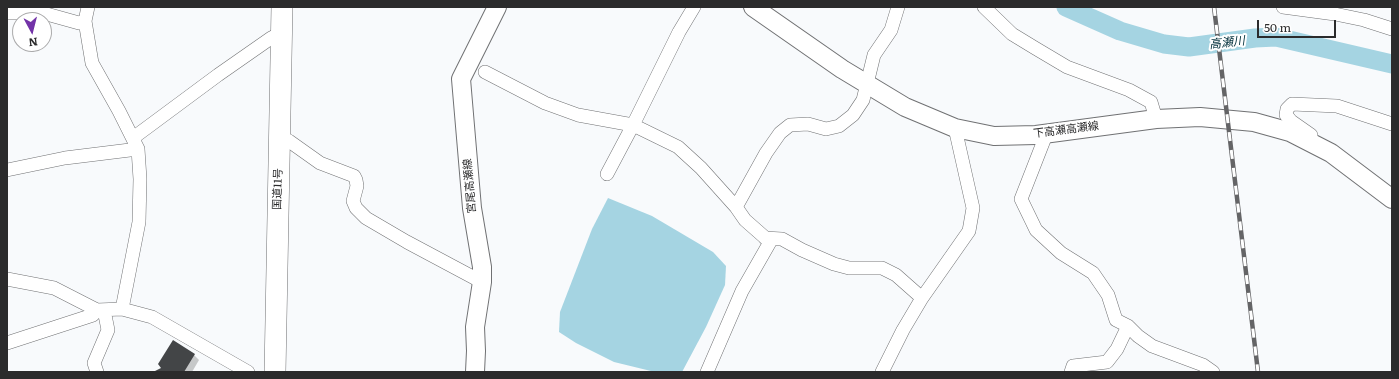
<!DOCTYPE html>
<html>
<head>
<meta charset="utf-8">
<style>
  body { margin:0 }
  #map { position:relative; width:1399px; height:379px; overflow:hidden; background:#f8fafc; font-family:Literata,serif }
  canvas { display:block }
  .frame { position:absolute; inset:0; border:8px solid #2b2b2c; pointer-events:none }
  .north { position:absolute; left:12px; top:12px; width:40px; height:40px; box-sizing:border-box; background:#fff; border:1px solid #aaaaab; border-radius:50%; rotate:173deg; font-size:11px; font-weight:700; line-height:16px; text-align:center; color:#2b2b2c }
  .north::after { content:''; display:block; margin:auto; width:14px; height:18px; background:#7333a8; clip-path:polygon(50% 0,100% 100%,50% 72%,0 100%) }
  .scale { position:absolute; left:1257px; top:20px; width:79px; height:18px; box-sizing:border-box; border:2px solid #2b2b2c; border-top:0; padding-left:5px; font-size:12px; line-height:14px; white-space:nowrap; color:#2b2b2c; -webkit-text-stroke:3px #fff; paint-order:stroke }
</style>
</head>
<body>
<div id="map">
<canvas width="1399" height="379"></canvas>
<div class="frame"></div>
<div class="north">N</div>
<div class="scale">50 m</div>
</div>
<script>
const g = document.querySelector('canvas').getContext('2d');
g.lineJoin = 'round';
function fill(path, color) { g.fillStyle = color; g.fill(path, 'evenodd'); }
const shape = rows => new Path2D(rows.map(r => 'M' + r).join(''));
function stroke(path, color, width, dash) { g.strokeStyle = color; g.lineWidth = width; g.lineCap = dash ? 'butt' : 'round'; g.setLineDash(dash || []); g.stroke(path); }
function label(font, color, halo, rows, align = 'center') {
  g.font = font + ' Literata,"Noto Sans JP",serif'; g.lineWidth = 4; g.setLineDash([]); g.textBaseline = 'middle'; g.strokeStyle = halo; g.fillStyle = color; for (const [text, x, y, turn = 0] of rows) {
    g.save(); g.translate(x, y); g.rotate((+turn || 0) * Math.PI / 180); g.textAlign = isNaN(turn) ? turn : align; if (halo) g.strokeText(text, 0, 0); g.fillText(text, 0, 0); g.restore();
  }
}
fill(shape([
  [608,198,652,216,713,252,726,266,725,285,706,327,682,372,655,372,614,362,576,343,559,332,560,312,592,229]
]), '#a5d4e2');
fill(shape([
  [194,355,199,360,192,372,155,372]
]), '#0003');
stroke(shape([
  [1066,7,1120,31,1164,44,1189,47,1255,38,1276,37,1392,64]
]), '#a5d4e2', 19);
fill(shape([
  [173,340,195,354,184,372,153,372,161,368,158,364]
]), '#434547');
const minor = shape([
  [88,7,85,21,92,63,119,111,138,149,140,179,139,222,122,309],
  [984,7,1012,34,1035,48,1067,67,1129,90,1151,102,1156,119],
  [1283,7,1335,14,1364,20,1392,29],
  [7,13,43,13,79,23,85,21],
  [485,72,545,103,578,115,633,125,678,147,701,168,736,207,745,220,770,242,742,291,707,372],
  [1046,135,1021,199,1036,230,1061,253,1093,273,1108,295,1116,320,1128,326,1138,336,1152,346,1203,365,1213,372],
  [1311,135,1291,121,1286,115,1287,109,1292,104,1337,106,1392,124],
  [280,136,289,141,320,163,354,176,356,180,357,186,353,201,356,208,366,218,407,242,482,282],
  [133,138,218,75,271,38,281,33],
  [7,170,65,158,138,149],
  [607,174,633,125,679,32,694,7],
  [736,207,766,153,780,133,790,125,808,124,826,129,839,126,853,115,863,100,874,55,891,30,898,7],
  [765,238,782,239,802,250,834,264,849,268,882,268,896,275,922,298],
  [7,279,54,288,97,310,122,309,152,317,248,372],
  [7,343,93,315,97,310],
  [97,372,94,363,108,330,104,310],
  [882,372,903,330,922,298,969,231,973,208,955,128],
  [1071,372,1073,366,1107,362,1117,349,1128,326]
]);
const secondary = shape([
  [753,7,842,69,905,107,955,128,994,136,1036,135,1156,119,1200,117,1254,122,1290,132,1331,153,1392,199],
  [475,372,476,351,475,327,482,282,482,267,472,208,461,79,497,7]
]);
const trunk = shape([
  [275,372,282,7]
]);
stroke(minor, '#707173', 14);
stroke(secondary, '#707173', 20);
stroke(trunk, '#707173', 22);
stroke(minor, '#fff', 13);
stroke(secondary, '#fff', 18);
stroke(trunk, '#fff', 21);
const rail = shape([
  [1214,7,1258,372]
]);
stroke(rail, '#646466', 4.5);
stroke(rail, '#fff', 3, [9]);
label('11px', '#2b2b2c', '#fff', [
  ["下高瀬高瀬線",1066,130,-7],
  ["宮尾高瀬線",470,186,-95],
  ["国道11号",278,189,-88]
]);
label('italic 12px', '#04313c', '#fff', [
  ["高瀬川",1227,43,-6]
]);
</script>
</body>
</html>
